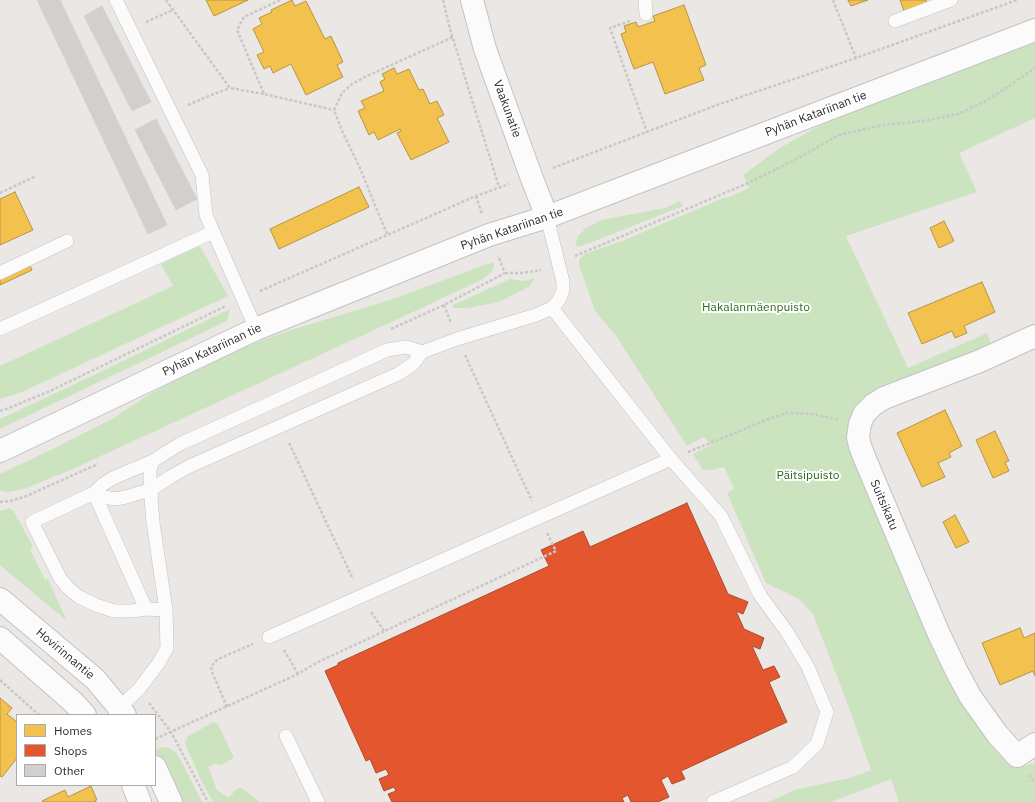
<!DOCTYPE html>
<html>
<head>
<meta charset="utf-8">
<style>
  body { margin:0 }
  #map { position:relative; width:1035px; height:802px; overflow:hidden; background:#eae7e4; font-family:"IBM Plex Sans",sans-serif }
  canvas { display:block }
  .legend { position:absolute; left:16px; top:714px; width:140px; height:72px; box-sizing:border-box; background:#fff; border:1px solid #ababab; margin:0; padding:5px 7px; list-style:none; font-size:12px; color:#2d2d2d }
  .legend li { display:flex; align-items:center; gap:8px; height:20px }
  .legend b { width:20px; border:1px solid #ababab }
</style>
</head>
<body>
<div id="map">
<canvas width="1035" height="802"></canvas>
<ul class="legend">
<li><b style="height:11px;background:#f2c14e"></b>Homes</li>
<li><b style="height:11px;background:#e4572e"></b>Shops</li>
<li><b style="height:11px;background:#d2cfcd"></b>Other</li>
</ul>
</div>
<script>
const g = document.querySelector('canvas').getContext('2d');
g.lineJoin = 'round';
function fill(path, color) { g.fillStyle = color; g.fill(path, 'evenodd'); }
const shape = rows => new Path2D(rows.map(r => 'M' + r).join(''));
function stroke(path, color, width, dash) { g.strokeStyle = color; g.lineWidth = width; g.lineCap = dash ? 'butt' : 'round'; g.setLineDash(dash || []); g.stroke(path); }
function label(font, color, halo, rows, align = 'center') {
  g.font = font + ' "IBM Plex Sans",sans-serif'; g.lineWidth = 4; g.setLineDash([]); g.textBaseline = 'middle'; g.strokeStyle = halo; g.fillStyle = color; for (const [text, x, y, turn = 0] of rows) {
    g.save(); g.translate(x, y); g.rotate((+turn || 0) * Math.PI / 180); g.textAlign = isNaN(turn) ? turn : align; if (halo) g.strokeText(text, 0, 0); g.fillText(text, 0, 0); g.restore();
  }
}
fill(shape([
  [1035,42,1035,118,959,153,977,192,846,236,908,368,987,333,992,346,856,410,994,747,1014,768,1035,763,1035,802,899,802,891,779,831,802,768,802,798,789,850,778,871,770,845,697,813,614,799,599,766,583,727,493,734,488,724,467,712,470,703,470,693,454,711,445,704,437,687,446,616,336,595,311,579,265,579,259,585,254,622,241,726,197,727,198,749,188,743,175,780,148,819,126,865,106,926,82],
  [680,201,683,206,582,246,576,246,577,237,585,229,601,220,665,208],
  [200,246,228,296,22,392,0,399,0,366,173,286,161,264],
  [493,262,494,266,492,272,481,280,411,313,75,468,24,489,8,492,1,491,0,490,0,474,53,449,112,419,147,396,196,368,249,345,291,330,390,300],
  [535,278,529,287,499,302,468,308,452,308,453,305,510,279,523,281],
  [230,309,227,321,0,429,0,419,92,376],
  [10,508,14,512,33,546,30,549,45,580,48,579,67,621,0,565,0,511],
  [214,722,218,724,234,758,221,765,214,764,208,767,217,790,228,798,238,788,243,789,260,802,213,802,201,780,187,748,185,742,188,736],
  [162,747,169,748,177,753,202,802,177,802,155,753,155,750]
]), '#cce3bf');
const homes = shape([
  [206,0,248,0,214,16,206,0],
  [292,0,295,6,306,1,325,39,331,36,343,62,337,65,343,77,306,95,291,64,273,73,270,66,264,69,257,55,264,52,253,29,262,24,259,18,272,12,271,10,292,0],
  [848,0,868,0,851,6,848,0],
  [900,0,926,0,928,6,905,14,900,0],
  [684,5,706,65,699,68,704,80,665,94,653,62,634,69,621,34,626,32,624,26,636,22,638,27,655,21,653,16,684,5],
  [394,68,397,74,409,69,419,90,423,89,430,104,437,101,444,115,437,118,449,142,411,160,397,133,401,131,400,129,378,140,374,132,369,135,358,111,365,108,361,101,384,91,380,82,385,79,382,74,394,68],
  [359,187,369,207,279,249,270,229,359,187],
  [15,192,33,230,0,245,0,199,15,192],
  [944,221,954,241,939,248,930,228,944,221],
  [28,262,32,270,0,285,0,275,28,262],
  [982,282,995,312,964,326,967,333,955,338,952,331,922,344,908,313,982,282],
  [945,410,962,446,949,453,951,457,938,463,945,477,922,487,897,433,945,410],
  [995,431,1009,461,1005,462,1009,471,993,478,976,440,995,431],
  [955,515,969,542,956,548,943,522,955,515],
  [1020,628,1024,638,1035,633,1035,676,1033,671,1000,685,982,643,1020,628],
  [0,698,12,708,7,714,17,722,17,758,2,777,0,776,0,698],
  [91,786,97,800,95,800,96,802,43,802,42,801,65,790,68,797,91,786]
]);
fill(homes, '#f2c14e');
stroke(homes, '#b79544', 1);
const shops = shape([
  [687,503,728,594,748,602,743,614,736,611,744,629,764,638,760,649,752,646,763,670,774,666,780,677,769,682,787,722,681,771,685,779,672,784,668,776,661,780,669,797,658,802,631,802,628,795,622,798,624,802,392,802,388,794,396,791,394,787,384,791,379,779,389,775,386,769,376,773,370,759,366,761,325,671,338,665,338,663,549,566,541,550,583,531,590,547,687,503]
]);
fill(shops, '#e4572e');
stroke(shops, '#ad4a2e', 1);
const building = shape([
  [37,0,60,0,167,225,148,234,37,0],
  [102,6,151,102,132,111,84,16,102,6],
  [156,119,197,199,176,210,135,130,156,119]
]);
fill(building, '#d2cfcd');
stroke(building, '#d5d3d0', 1);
const lane = shape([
  [116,0,202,175,206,215,256,329],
  [645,0,646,14],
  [895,21,951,0],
  [0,273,67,241],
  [0,329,213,232],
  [671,459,721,516,760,595,787,632,808,667,827,712,817,744,793,767,713,802],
  [94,493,104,497,115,499,126,497,152,489,170,477,190,466,398,374,413,364,422,352,457,339,536,315,552,308,559,300,563,290,563,282,547,217],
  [94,493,146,609],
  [166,610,146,609,132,611,114,611,96,605,79,597,68,588,60,578,32,522,94,493,102,485,113,478,153,461,167,452,180,444,387,350,406,347,422,352],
  [269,637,671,459,552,308],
  [115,712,139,689,158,664,167,648,166,610,153,522,151,498,152,489,150,480,150,470,153,461],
  [286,736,318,802]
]);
const street = shape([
  [1035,336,980,361,884,398,873,405,864,414,860,424,858,437,860,446,865,459,938,632,957,672,970,696,997,734,1017,756,1035,744]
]);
const secondary = shape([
  [472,0,485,49,531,176,547,217],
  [0,451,256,329,489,235,547,217,1035,30],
  [0,599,95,679,125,715],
  [0,638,73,702,85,715],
  [155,767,171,802],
  [133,785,140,802]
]);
stroke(lane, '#c3c2c2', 14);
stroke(street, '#c3c2c2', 24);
stroke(secondary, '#c3c2c2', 24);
stroke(shape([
  [166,0,230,88,264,94],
  [280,0,244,17,237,30,264,94,334,110],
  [443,0,450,29,499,187],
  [833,0,856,58],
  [630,21,610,28,647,132],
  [146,22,173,10],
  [188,105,211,95,230,88],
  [553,168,717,105,856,58,1017,0],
  [0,193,36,176],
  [476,196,482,214],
  [387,234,359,166,343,133,334,110,342,93,352,84,367,76,453,37],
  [575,256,746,184,791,162,839,135,884,125,923,121,958,114,984,102,1009,86,1035,68],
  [505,273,521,273,536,271,541,270],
  [260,291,476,196,509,184],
  [444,305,451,323],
  [391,329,444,305,505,273,498,256],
  [465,355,532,501],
  [0,411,9,408,50,391,226,306],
  [289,443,353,579],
  [688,452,735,433,763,421,786,413,814,414,839,420],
  [0,502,10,501,24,497,98,464],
  [371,612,384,631],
  [284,650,298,674],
  [0,680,39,715],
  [149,703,171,732,208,802],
  [227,707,212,672,211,667,214,663,218,659,253,644],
  [155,739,298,674,316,663,556,551,547,533],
  [1029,775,1035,784]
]), '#c8c8c8', 2.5, [3, 2]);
stroke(lane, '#fcfbfb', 13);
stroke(street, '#fcfbfb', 22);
stroke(secondary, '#fcfbfb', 22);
label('12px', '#2d2d2d', '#fff', [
  ["Vaakunatie",507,109,70],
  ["Pyhän Katariinan tie",816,114,-21],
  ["Pyhän Katariinan tie",512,229,-19],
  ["Pyhän Katariinan tie",212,350,-25],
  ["Suitsikatu",884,505,67],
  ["Hovirinnantie",65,654,40]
]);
label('12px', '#2c6720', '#fff', [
  ["Hakalanmäenpuisto",756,308],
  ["Päitsipuisto",808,476]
]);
</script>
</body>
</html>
